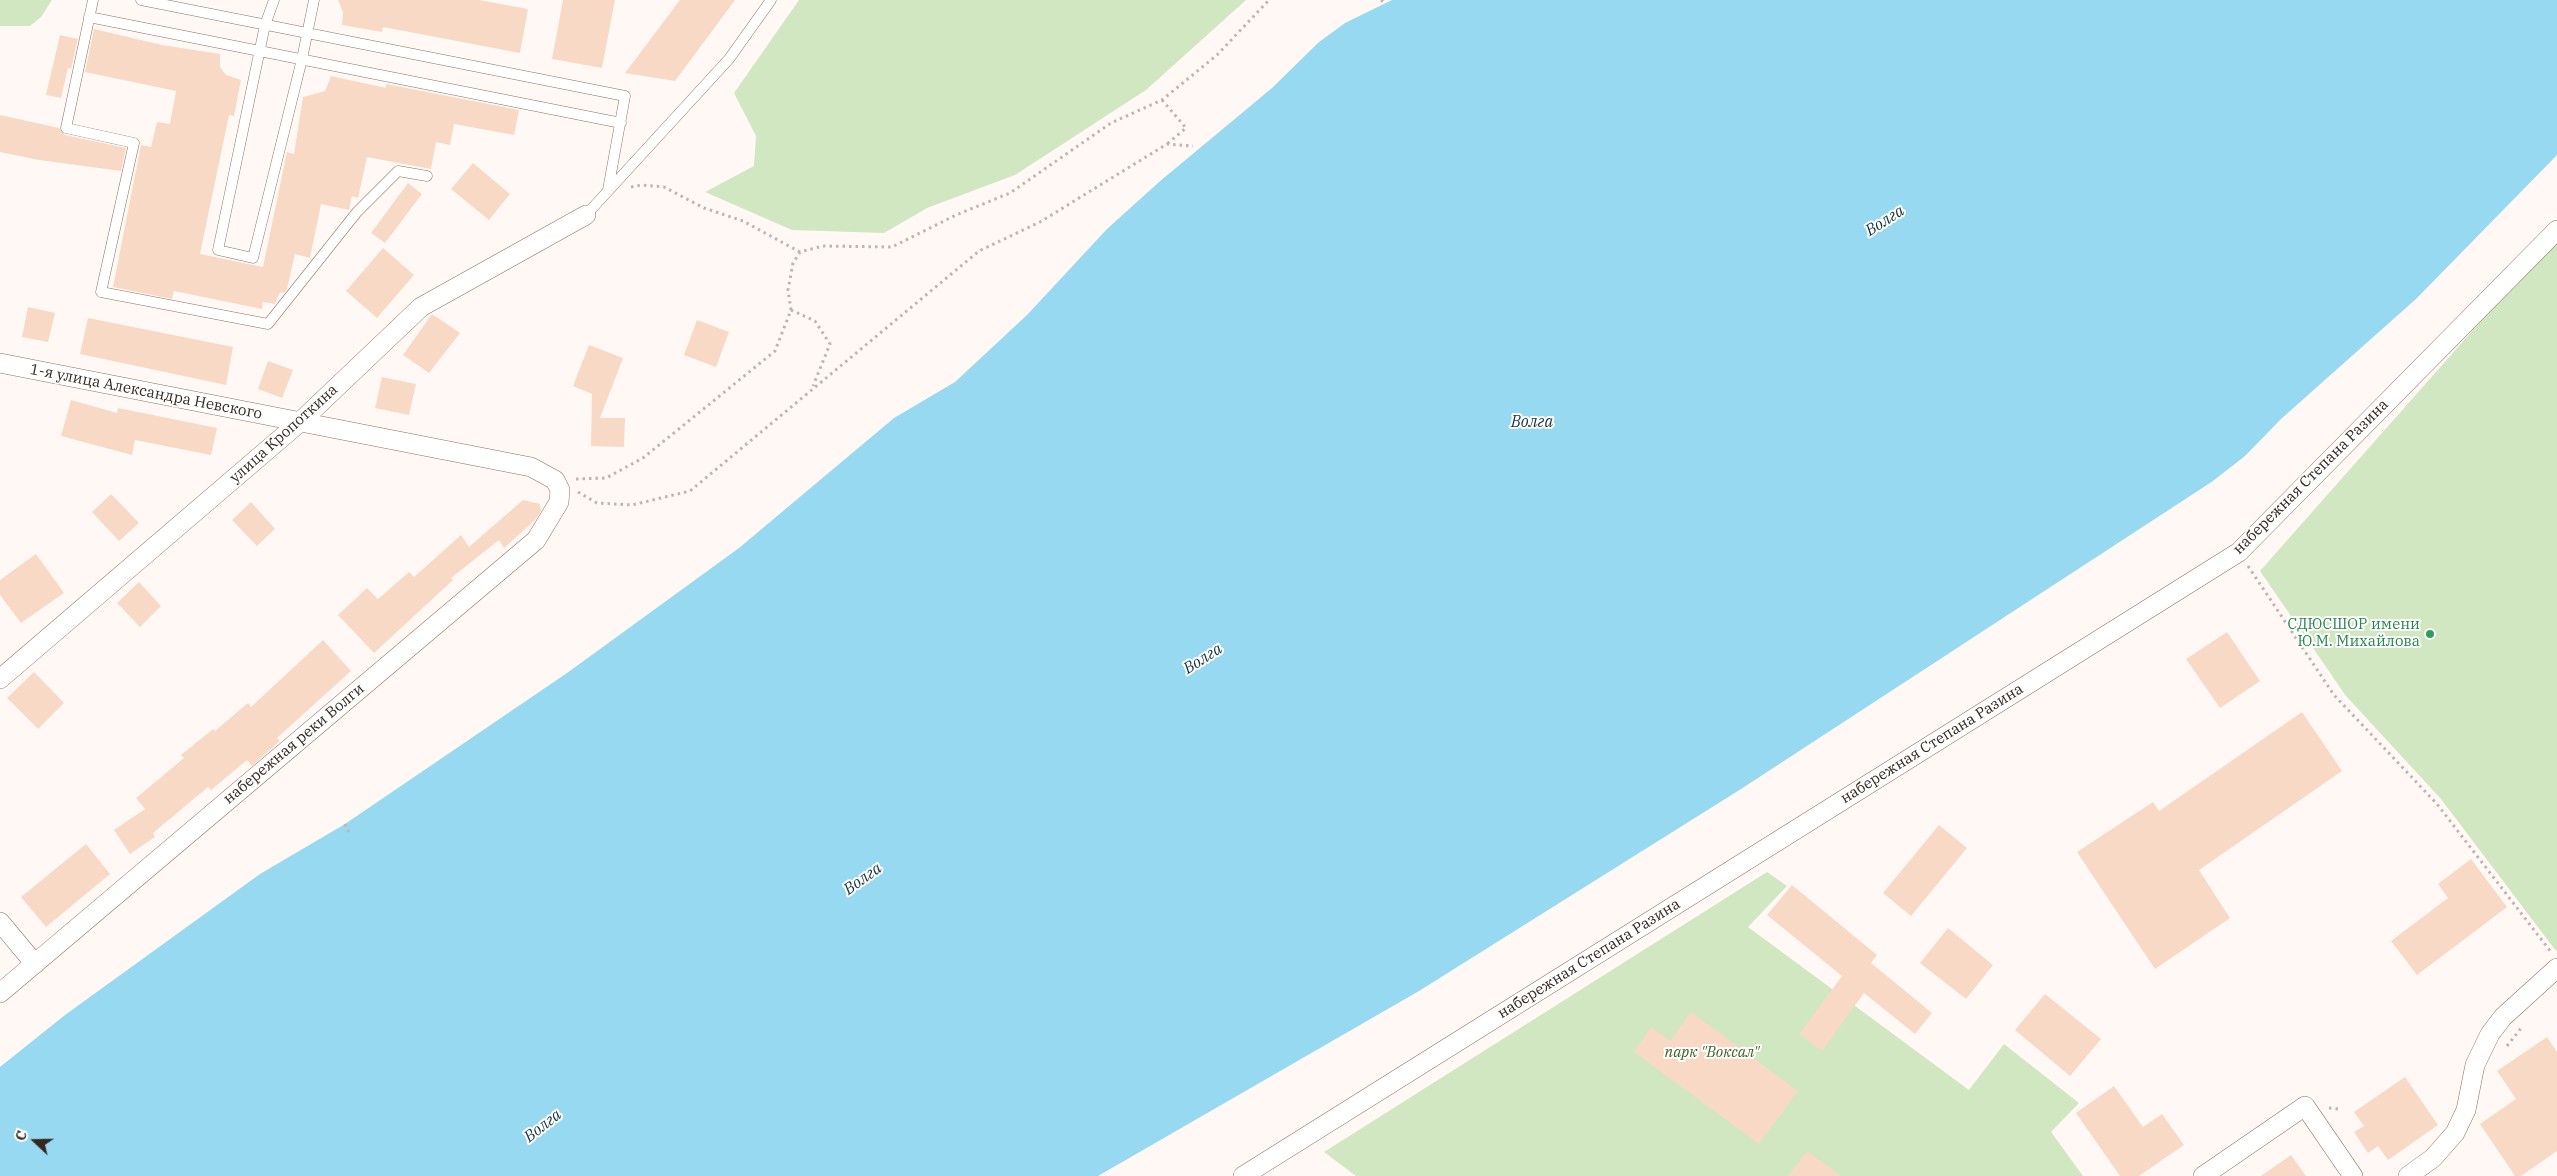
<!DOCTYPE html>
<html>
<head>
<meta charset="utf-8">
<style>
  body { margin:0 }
  #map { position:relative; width:2557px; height:1176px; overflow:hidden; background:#fff8f4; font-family:"IBM Plex Serif",serif }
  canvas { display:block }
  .north { position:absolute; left:10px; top:1116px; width:50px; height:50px; -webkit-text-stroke:4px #fff; paint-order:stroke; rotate:291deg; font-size:14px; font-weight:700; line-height:20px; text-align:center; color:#342820 }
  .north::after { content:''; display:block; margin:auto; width:18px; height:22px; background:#342820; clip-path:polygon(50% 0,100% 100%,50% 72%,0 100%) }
</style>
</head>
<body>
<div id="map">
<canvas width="2557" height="1176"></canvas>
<div class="north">С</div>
</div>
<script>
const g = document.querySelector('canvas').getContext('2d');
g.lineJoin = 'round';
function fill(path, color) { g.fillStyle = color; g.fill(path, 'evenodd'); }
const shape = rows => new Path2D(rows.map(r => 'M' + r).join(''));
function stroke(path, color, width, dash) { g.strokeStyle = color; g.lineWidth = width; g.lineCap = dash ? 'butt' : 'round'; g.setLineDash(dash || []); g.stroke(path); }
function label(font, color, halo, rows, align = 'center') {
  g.font = font + ' "IBM Plex Serif",serif'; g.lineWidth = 4; g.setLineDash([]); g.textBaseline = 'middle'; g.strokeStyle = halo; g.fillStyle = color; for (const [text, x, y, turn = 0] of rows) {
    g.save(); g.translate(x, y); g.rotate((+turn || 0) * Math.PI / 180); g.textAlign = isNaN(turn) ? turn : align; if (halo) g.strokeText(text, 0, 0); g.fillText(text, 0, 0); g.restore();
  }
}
fill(shape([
  [0,0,52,0,41,17,30,26,0,26],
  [799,0,1246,0,1146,90,1015,175,927,208,884,233,792,230,705,192,754,166,756,136,734,93],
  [2557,235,2557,950,2556,951,2441,799,2346,696,2260,571],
  [1767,872,1787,886,1748,927,1969,1090,2004,1044,2079,1103,2051,1132,2083,1176,1356,1176,1324,1152]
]), '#d1e7c2');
fill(shape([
  [1392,0,2557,0,2557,155,2416,299,2281,419,2245,456,2213,481,1741,789,1419,991,1098,1176,0,1176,0,1067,65,1015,260,874,345,824,567,673,739,548,894,418,955,382,1027,315,1107,229,1159,182,1272,88,1319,42,1345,23]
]), '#98d9f2');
fill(shape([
  [338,0,479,0,528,9,520,53,383,27,382,32,342,25,343,12],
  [563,0,615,0,602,68,552,59],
  [680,0,735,0,675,81,625,73],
  [94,29,162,45,220,54,220,67,226,75,241,80,234,116,229,115,200,254,263,267,287,152,294,154,303,97,325,91,331,76,386,88,386,84,519,110,514,135,454,124,450,145,436,142,431,169,367,157,358,198,352,196,349,210,321,204,310,258,295,254,287,289,284,293,280,292,275,304,263,302,262,309,174,291,172,299,113,287,141,145,151,147,157,122,170,124,176,91,85,72],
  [60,35,78,39,71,69,68,68,61,98,46,95],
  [0,115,59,128,65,135,126,148,121,171,39,160,0,152],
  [473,163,510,194,489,220,451,189],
  [408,183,422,194,385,243,371,233],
  [383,248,414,275,377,318,346,291],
  [28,307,55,313,48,342,22,337],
  [432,314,460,333,429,373,403,355],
  [88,318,233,347,226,385,80,354],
  [697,320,729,332,716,367,684,355],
  [589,345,623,358,600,418,625,418,624,447,591,446,592,394,573,386],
  [268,361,293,370,282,398,258,389],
  [382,377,416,384,409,415,375,408],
  [71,400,117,413,118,408,217,428,211,455,135,440,132,455,61,436],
  [111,494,139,523,119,541,92,512],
  [523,500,540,504,541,511,535,520,504,548,499,540,451,578,453,580,374,653,338,615,367,588,378,599,409,572,414,577,461,535,469,547],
  [251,502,275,529,257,546,232,520],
  [36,554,64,593,21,623,0,595,0,580],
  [139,582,161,606,140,627,117,603],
  [2227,632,2260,681,2220,708,2186,659],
  [323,640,351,671,277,738,280,741,252,766,247,760,211,790,208,787,153,833,155,837,130,854,114,830,145,809,136,798,184,758,181,755,213,729,215,731,248,703,251,707],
  [34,672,64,703,38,729,7,698],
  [2302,712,2342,771,2199,870,2230,918,2155,969,2077,852,2153,802,2159,811],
  [1939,825,1967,848,1911,916,1883,893],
  [86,844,110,874,46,927,21,897],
  [2471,859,2507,907,2417,975,2391,941,2448,898,2438,884],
  [1792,885,1877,955,1871,963,1932,1013,1915,1034,1864,993,1822,1051,1799,1034,1842,976,1767,915],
  [1948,928,1993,965,1966,999,1920,963],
  [2045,994,2101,1039,2070,1076,2015,1030],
  [1691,1012,1798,1091,1759,1144,1634,1052,1651,1027,1670,1041],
  [2547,1037,2557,1052,2557,1151,2521,1176,2515,1176,2480,1124,2516,1099,2497,1071],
  [2405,1077,2438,1125,2388,1160,2378,1146,2368,1153,2354,1132,2364,1126,2354,1112],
  [2114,1086,2143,1127,2162,1114,2184,1145,2139,1176,2120,1176,2076,1113],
  [1807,1151,1841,1176,1788,1176],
  [2291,1155,2306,1176,2261,1176]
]), '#f8d9c5');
const lane = shape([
  [93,0,66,128,134,143,101,292,268,324,357,212,398,171,427,176],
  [141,0,625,96,608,190],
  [274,0,265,25,218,250,253,258,302,59,314,0],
  [89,17,621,123],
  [586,215,729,59,771,0]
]);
const street = shape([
  [0,363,531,467,555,480,560,490,559,502,536,540,0,993],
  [0,679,300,422,421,307,586,215],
  [0,922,35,964],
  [1243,1176,2239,552,2557,230],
  [2203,1176,2305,1106,2353,1176],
  [2408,1176,2433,1158,2455,1133,2466,1110,2475,1065,2490,1034,2503,1017,2557,968]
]);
stroke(lane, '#8d715f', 11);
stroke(street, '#8d715f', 20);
stroke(shape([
  [1381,0,1384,2],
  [1162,100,1186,128,1168,143],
  [631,187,642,185,664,187,704,208,743,221,800,252],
  [791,310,815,321,830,344,813,386],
  [576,479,606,478,643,458,775,351,791,310,788,290,793,263,800,252,823,246,892,247,956,215,1010,193,1111,123,1162,100,1217,55,1269,0],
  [578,492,597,503,632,505,690,491,979,251,1040,222,1167,144,1193,146],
  [2248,566,2334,695,2437,804,2551,952],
  [345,824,350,835],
  [2507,1046,2522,1027],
  [2329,1108,2338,1109]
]), '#beb5b0', 3, [2.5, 4]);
stroke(lane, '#fff', 10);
stroke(street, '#fff', 19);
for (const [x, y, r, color] of [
  [2430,634,5,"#2e9e5b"]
]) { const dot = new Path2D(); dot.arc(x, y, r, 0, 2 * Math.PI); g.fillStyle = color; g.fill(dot); stroke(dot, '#fff', 2); }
label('15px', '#342820', '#fff', [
  ["1-я улица Александра Невского",146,392,11],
  ["улица Кропоткина",284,434,-42],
  ["набережная Степана Разина",2311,477,-45],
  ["набережная реки Волги",294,744,-40],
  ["набережная Степана Разина",1932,744,-32],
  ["набережная Степана Разина",1589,959,-32]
]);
label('15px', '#27864d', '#fff', [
  ["СДЮСШОР имени",2420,625],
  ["Ю.М. Михайлова",2420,642]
], 'right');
label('italic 15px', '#3d611e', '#fff', [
  ["парк \"Воксал\"",1712,1053]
]);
label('italic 16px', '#15343f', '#fff', [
  ["Волга",1885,221,-33],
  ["Волга",1532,422],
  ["Волга",1203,659,-33],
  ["Волга",863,879,-36],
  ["Волга",543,1126,-38]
]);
</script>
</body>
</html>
